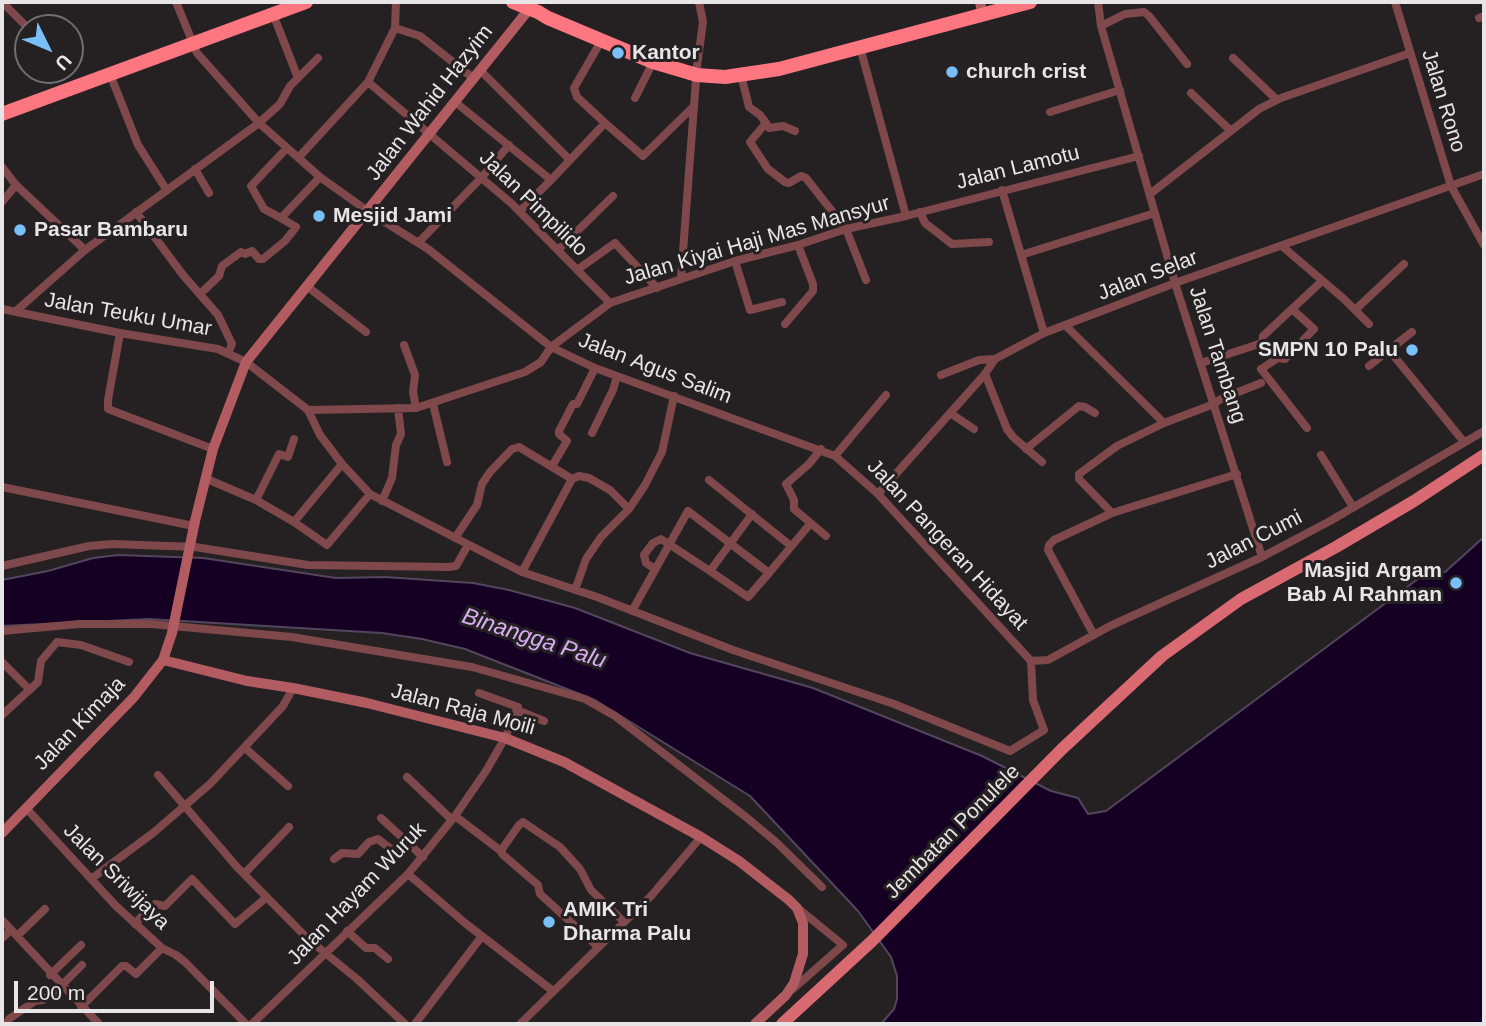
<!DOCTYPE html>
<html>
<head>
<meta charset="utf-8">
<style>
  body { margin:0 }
  #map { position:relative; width:1486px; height:1026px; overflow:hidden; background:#252123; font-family:Arial,sans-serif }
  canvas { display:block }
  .frame { position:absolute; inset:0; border:4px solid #e8e5e6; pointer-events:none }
  .north { position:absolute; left:14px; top:14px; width:70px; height:70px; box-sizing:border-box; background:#252123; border:2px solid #736f71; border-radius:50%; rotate:133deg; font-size:19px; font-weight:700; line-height:28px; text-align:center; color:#e8e5e6 }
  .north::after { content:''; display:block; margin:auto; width:24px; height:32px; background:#79bff8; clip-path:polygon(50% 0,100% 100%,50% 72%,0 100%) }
  .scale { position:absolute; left:14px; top:981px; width:200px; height:32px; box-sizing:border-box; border:4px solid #e8e5e6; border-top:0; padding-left:9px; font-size:21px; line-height:24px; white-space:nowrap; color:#e8e5e6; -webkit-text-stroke:5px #252123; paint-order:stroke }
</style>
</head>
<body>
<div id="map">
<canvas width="1486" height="1026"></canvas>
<div class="frame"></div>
<div class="north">U</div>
<div class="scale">200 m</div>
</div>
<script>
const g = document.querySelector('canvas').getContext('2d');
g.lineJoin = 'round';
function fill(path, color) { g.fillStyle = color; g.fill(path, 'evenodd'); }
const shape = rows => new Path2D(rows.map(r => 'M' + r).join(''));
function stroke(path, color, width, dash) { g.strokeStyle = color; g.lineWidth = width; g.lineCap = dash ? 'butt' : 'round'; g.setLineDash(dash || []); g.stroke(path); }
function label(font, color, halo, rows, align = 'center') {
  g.font = font + ' Arial,sans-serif'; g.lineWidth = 6; g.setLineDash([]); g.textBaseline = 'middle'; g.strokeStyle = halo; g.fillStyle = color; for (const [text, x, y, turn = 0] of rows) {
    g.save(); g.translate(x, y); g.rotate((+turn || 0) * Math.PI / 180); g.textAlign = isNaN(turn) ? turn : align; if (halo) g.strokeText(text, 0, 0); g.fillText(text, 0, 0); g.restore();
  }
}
const water = shape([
  [1484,537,1484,1024,881,1024,894,1009,897,999,897,976,891,957,858,911,750,796,595,700,465,649,422,639,382,633,149,619,2,626,2,580,48,571,93,558,118,555,203,558,336,578,385,577,473,583,509,590,575,608,690,653,813,688,982,756,1051,791,1078,798,1088,814,1106,811,1430,570,1445,572,1484,537]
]);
fill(water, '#150023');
stroke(water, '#54455e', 2);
stroke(shape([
  [176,2,197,53,259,123,320,177,369,212,428,249,551,347,595,368,835,456,878,494,1031,661],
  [1098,2,1101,26,1175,283,1262,557],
  [1395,2,1451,186,1484,245],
  [3,3,28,28],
  [273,14,298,78],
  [1479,18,1484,16],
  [1101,26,1125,14,1144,12,1149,16,1187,64],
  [395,28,420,36,473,78],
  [860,47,906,216],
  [1233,58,1277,100],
  [480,70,570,160,605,123,577,97,574,88,601,41],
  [110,74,138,145,166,189],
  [741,75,749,107,760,115,766,123,750,142,768,169,785,182,789,183,801,176,806,178,846,229,866,280],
  [368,82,511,203,610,303],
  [1191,93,1231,131],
  [635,98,653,62],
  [454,101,551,180,520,211],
  [1050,112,1120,90],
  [605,123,643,156,694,106],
  [766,123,769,128,783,126,795,131],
  [299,157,368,82,395,28,396,2],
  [2,167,16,185,85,250],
  [195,169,209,193],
  [551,180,570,160],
  [1002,190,1044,333],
  [1150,194,1259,109,1281,98,1410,53],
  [2,202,16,185],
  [136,212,183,275,218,315,232,344,228,353],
  [920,212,925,223,952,244,989,242],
  [281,218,264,209,251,186,287,148],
  [418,243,482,177,509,145],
  [1283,247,1344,299,1369,324],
  [558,250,613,196],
  [1021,255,1155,213],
  [735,261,750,310,782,302],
  [577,270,615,243,657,288],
  [681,278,697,66,703,22,699,2],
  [308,287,366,332],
  [200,294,219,276,222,266,241,252,245,254,252,251,259,259,263,259,285,241,296,227,281,218,320,177],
  [2,309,120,333,218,349,246,362,308,410,416,408,525,372,541,362,551,347,610,303,735,261,798,245,846,229,906,216,1139,156],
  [1355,310,1404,264],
  [16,311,85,250,259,123,280,104,290,86,318,58],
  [785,324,813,291,813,284,798,245],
  [1065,325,1164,423,1214,404,1221,399,1261,383],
  [120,333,108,400,108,409,213,449],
  [404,345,415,375,413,392,416,408],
  [1389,350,1412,332],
  [1278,358,1285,359,1314,329,1292,309],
  [1201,363,1262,343],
  [1369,366,1389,350,1464,442],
  [985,374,1007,429,1013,437,1042,462],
  [941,375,979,360,995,359],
  [433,404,447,462],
  [308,410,320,435,342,464,370,494,522,572,597,597,733,650,894,704,1010,751,1044,730,1033,700,1031,661],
  [950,413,974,429],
  [1164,423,1117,446,1079,474,1079,479,1112,513,1237,474],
  [1307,428,1261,369,1278,358,1262,343,1263,336,1322,281],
  [592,433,613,390,617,376],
  [821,449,809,464,786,484,794,500,794,509,826,536],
  [1026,449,1079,406,1085,407,1095,413],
  [1321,455,1353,507],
  [835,456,886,395],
  [552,466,567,441,559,434,559,431,573,404,577,404,595,368],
  [207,479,256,500,294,522,327,545,370,494],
  [709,480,791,546],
  [2,487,194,526],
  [878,494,985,374,995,359,1044,333,1175,283,1484,174],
  [256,500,279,454,288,457,294,439],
  [382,501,392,478,396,445,401,434,398,408],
  [752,514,710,571,748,597,769,573],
  [294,522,342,464],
  [455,538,477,505,482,484,490,472,512,449,519,447,572,479,579,476,589,478,610,490,629,509,645,485,662,452,674,396],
  [2,566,89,546,113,544,195,547,308,565,448,567,456,566,468,545],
  [655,569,646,563,644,555,653,543,661,539,710,571],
  [522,572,572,479],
  [575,590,586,559,601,537,629,509],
  [632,611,688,511,769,573,810,524],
  [2,631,79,624,151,624,292,637,472,667,585,699,615,716,746,817,776,842,822,887],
  [1094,635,1048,550,1049,545,1054,540,1112,513],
  [1031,661,1048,660,1110,626,1262,557,1330,521,1484,431],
  [2,662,30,690],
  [517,710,544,721],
  [2,715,38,682,41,661,57,642,81,645,129,662],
  [245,748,288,786],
  [158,775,237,867,307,938,357,979,405,1024],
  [407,777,452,820],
  [26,808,115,905,162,948,176,955,185,962,246,1024],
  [455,816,501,851],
  [381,818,423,857],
  [334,859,342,853,358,854,369,842,378,839,396,853,409,844],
  [244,874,289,827],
  [408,874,465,923,553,991],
  [91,879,153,833,210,784,283,706,293,688],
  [2,920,99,1024],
  [135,924,151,906,155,904,165,906,192,879,235,924,267,897],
  [347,931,366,948,375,948,388,959],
  [17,936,45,909],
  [2,938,11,930],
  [597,946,540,894,538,885,502,854,502,849,519,825,523,822,560,847,580,869,591,890,623,921],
  [50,975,81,945],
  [793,989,843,945,799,909],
  [81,1007,122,966,126,966,136,974,162,948],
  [7,1024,9,1019,35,1001,43,1000,62,985,82,965],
  [252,1024,408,874,455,816,486,771,505,738,518,707,479,693],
  [415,1024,482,936],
  [520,1024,651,896,701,837]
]), '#7f484b', 8);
stroke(shape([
  [980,2,981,7],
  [195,521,213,449,246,362,530,8],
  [163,660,247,681,293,688,367,703,505,738,564,762,701,837,739,861,789,900,797,908,803,923,803,954,794,983,786,995,755,1024],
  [2,833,134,697,163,660,172,633]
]), '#b25b60', 10);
stroke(shape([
  [782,1024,872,941,1062,749,1162,656,1241,599,1336,547,1414,501,1484,455]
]), '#da6a71', 12);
stroke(shape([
  [513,2,538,12,548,18,653,62,697,75,725,77,779,69,1030,2],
  [2,114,306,2]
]), '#fe7680', 14);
stroke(shape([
  [172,633,195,521]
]), '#b25b60', 10);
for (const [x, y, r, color] of [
  [618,53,7,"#79bff8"],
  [952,72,7,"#79bff8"],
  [319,216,7,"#79bff8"],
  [20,230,7,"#79bff8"],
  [1412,350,7,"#79bff8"],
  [1456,583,7,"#79bff8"],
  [549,922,7,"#79bff8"]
]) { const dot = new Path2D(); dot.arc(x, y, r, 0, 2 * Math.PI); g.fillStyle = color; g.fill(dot); stroke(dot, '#252123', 2.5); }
label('bold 21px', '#e8e5e6', '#252123', [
  ["Kantor",632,53],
  ["church crist",966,72],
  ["Mesjid Jami",333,216],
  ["Pasar Bambaru",34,230],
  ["SMPN 10 Palu",1398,350,"right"],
  ["Masjid Argam",1442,571,"right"],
  ["Bab Al Rahman",1442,595,"right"],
  ["AMIK Tri",563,910],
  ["Dharma Palu",563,934]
], 'left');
label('21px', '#e8e5e6', '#252123', [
  ["Jalan Rono",1443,101,73],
  ["Jalan Wahid Hazyim",430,103,-52],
  ["Jalan Lamotu",1018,168,-14],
  ["Jalan Pimpilido",533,204,44],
  ["Jalan Kiyai Haji Mas Mansyur",757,241,-16],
  ["Jalan Selar",1148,276,-21],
  ["Jalan Teuku Umar",128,315,10],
  ["Jalan Tambang",1217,355,72],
  ["Jalan Agus Salim",655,369,21],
  ["Jalan Cumi",1254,540,-27],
  ["Jalan Pangeran Hidayat",947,545,47],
  ["Jalan Raja Moili",463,710,15],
  ["Jalan Kimaja",80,724,-46],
  ["Jembatan Ponulele",953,832,-45],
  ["Jalan Sriwijaya",116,877,45],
  ["Jalan Hayam Wuruk",357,894,-46]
]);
label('italic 23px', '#d8adf5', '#252123', [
  ["Binangga Palu",534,639,18]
]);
</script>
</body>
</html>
